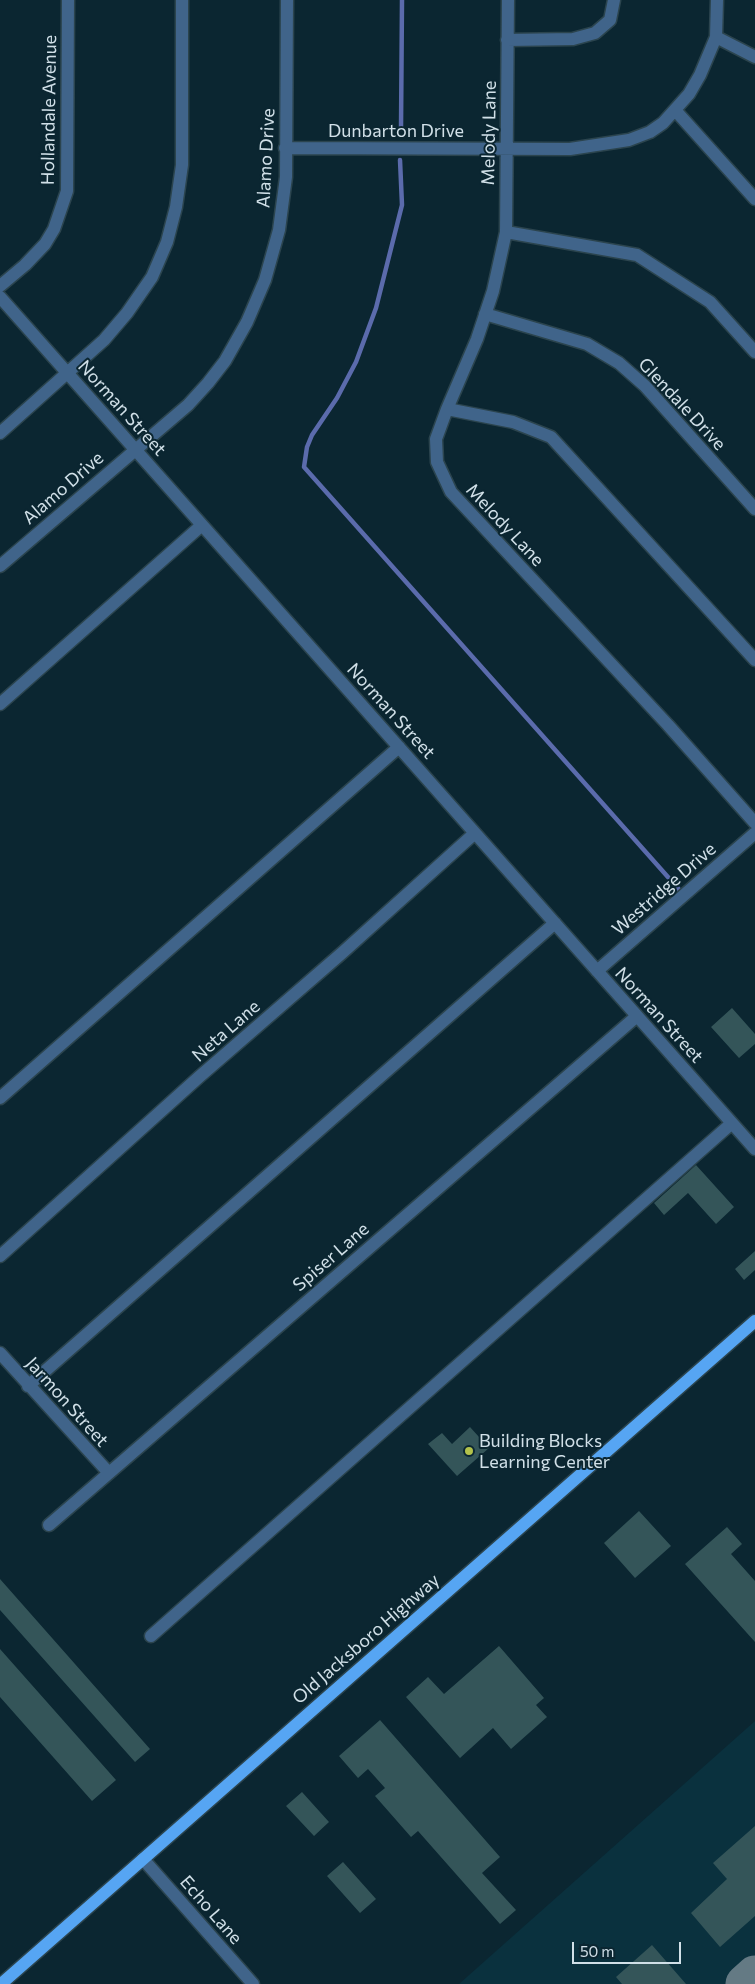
<!DOCTYPE html>
<html>
<head>
<meta charset="utf-8">
<style>
  body { margin:0 }
  #map { position:relative; width:755px; height:1984px; overflow:hidden; background:#0b2631; font-family:Commissioner,sans-serif }
  canvas { display:block }
  .scale { position:absolute; left:572px; top:1942px; width:109px; height:22px; box-sizing:border-box; border:2px solid #d1e0e8; border-top:0; padding-left:6px; font-size:15px; line-height:18px; white-space:nowrap; color:#d1e0e8; -webkit-text-stroke:4px #0b2631; paint-order:stroke }
</style>
</head>
<body>
<div id="map">
<canvas width="755" height="1984"></canvas>
<div class="scale">50 m</div>
</div>
<script>
const g = document.querySelector('canvas').getContext('2d');
g.lineJoin = 'round';
function fill(path, color) { g.fillStyle = color; g.fill(path, 'evenodd'); }
const shape = rows => new Path2D(rows.map(r => 'M' + r).join(''));
function stroke(path, color, width, dash) { g.strokeStyle = color; g.lineWidth = width; g.lineCap = dash ? 'butt' : 'round'; g.setLineDash(dash || []); g.stroke(path); }
function label(font, color, halo, rows, align = 'center') {
  g.font = font + ' Commissioner,sans-serif'; g.lineWidth = 4; g.setLineDash([]); g.textBaseline = 'middle'; g.strokeStyle = halo; g.fillStyle = color; for (const [text, x, y, turn = 0] of rows) {
    g.save(); g.translate(x, y); g.rotate((+turn || 0) * Math.PI / 180); g.textAlign = isNaN(turn) ? turn : align; if (halo) g.strokeText(text, 0, 0); g.fillText(text, 0, 0); g.restore();
  }
}
fill(shape([
  [755,1721,755,1984,459,1984]
]), '#0a313e');
stroke(shape([
  [401,129,402,0],
  [400,160,402,205,376,308,356,362,337,398,312,435,307,447,304,467,683,894]
]), '#5b6bac', 4.5);
stroke(shape([
  [745,1984,755,1975]
]), '#647a84', 39);
fill(shape([
  [732,1008,755,1034,755,1044,739,1058,711,1027],
  [696,1165,734,1207,716,1224,688,1193,664,1215,654,1203],
  [755,1251,755,1270,744,1280,735,1269],
  [470,1427,489,1448,457,1476,428,1444,442,1433,452,1444],
  [639,1511,671,1546,635,1578,604,1543],
  [727,1527,742,1544,731,1554,755,1581,755,1642,685,1564],
  [0,1579,150,1749,135,1762,0,1610],
  [499,1646,544,1698,536,1705,547,1717,511,1749,493,1728,460,1758,406,1697,428,1677,444,1694],
  [0,1649,116,1780,92,1801,0,1697],
  [380,1720,500,1857,482,1873,516,1910,500,1924,418,1831,411,1837,375,1796,385,1788,368,1769,358,1778,339,1756],
  [302,1792,329,1822,314,1836,286,1806],
  [755,1826,755,1916,720,1947,691,1913,727,1879,713,1863],
  [343,1862,376,1899,360,1913,327,1876],
  [652,1945,686,1984,622,1984,616,1977]
]), '#345559');
const minor = shape([
  [508,0,506,232,493,291,477,339,447,409,436,439,437,462,451,492,668,725,755,823],
  [716,37,755,57],
  [507,40,573,39,595,33,610,20,614,0],
  [675,110,755,199],
  [285,148,570,149,629,140,650,132,663,123,689,94,700,75,716,37,717,0],
  [506,232,637,255,710,302,755,352],
  [0,286,25,265,45,244,54,229,67,191,68,0],
  [0,297,755,1149],
  [485,314,587,344,619,363,645,386,755,509],
  [447,409,513,422,551,437,755,660],
  [0,433,104,340,127,313,152,277,167,242,176,207,182,165,182,0],
  [0,566,188,405,208,383,225,361,247,322,265,280,279,230,286,177,287,0],
  [0,704,202,525],
  [597,971,755,833],
  [0,1098,399,747],
  [0,1256,199,1077,342,953,475,833],
  [0,1353,109,1473],
  [28,1386,555,923],
  [49,1525,637,1016],
  [151,1636,732,1123],
  [143,1859,253,1984]
]);
const major = shape([
  [1,1984,755,1321]
]);
stroke(minor, '#2b444e', 15);
stroke(major, '#2b444e', 15);
stroke(minor, '#40648a', 12);
stroke(major, '#56a5f3', 12);
for (const [x, y, r, color] of [
  [469,1451,5,"#b3c24b"]
]) { const dot = new Path2D(); dot.arc(x, y, r, 0, 2 * Math.PI); g.fillStyle = color; g.fill(dot); stroke(dot, '#0b2631', 2); }
label('18px', '#d1e0e8', '#0b2631', [
  ["Hollandale Avenue",49,110,-89],
  ["Dunbarton Drive",396,131],
  ["Melody Lane",489,133,-89],
  ["Alamo Drive",266,158,-87],
  ["Glendale Drive",682,404,47],
  ["Norman Street",122,408,48],
  ["Alamo Drive",63,488,-41],
  ["Melody Lane",505,525,47],
  ["Norman Street",391,711,48],
  ["Westridge Drive",664,889,-41],
  ["Norman Street",659,1015,48],
  ["Neta Lane",226,1031,-41],
  ["Spiser Lane",331,1257,-41],
  ["Jarmon Street",67,1402,48],
  ["Old Jacksboro Highway",366,1639,-41],
  ["Echo Lane",211,1910,49]
]);
label('18px', '#d1e0e8', '#0b2631', [
  ["Building Blocks",479,1441],
  ["Learning Center",479,1462]
], 'left');
</script>
</body>
</html>
